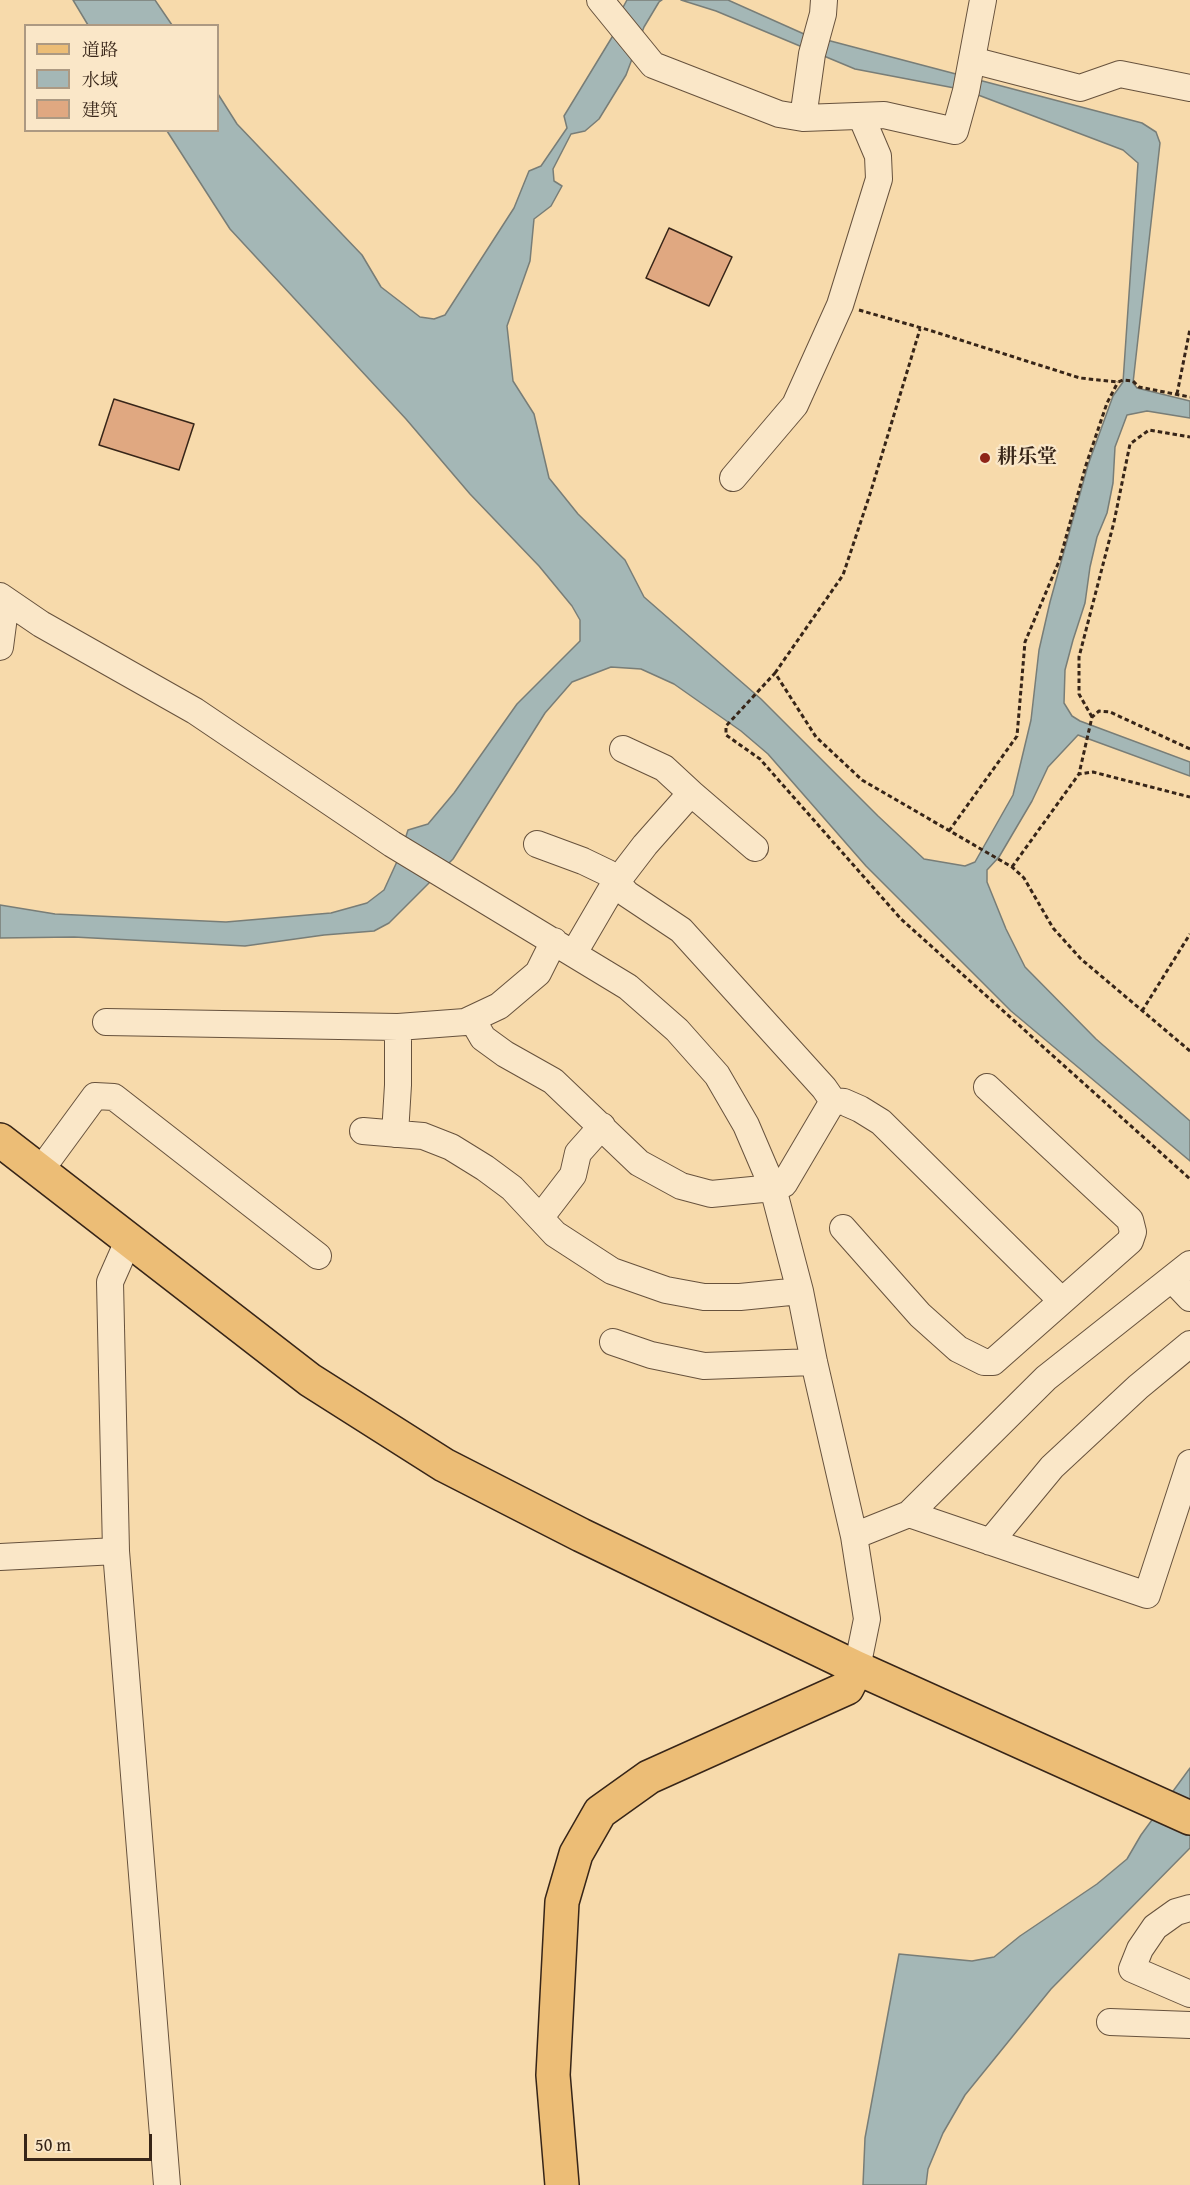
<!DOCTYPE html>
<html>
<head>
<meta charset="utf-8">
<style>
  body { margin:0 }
  #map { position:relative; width:1190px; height:2185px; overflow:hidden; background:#f7daab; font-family:"Gentium Book Plus","Noto Serif SC",serif }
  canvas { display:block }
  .legend { position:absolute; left:24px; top:24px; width:195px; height:108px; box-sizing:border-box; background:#fae7c8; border:2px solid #ac9982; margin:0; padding:8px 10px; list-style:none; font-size:18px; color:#372518 }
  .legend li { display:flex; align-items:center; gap:12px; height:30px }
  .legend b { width:30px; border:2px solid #ac9982 }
  .scale { position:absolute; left:24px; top:2134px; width:128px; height:27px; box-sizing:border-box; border:3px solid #372518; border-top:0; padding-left:8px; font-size:18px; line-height:21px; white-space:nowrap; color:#372518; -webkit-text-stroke:4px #fae7c8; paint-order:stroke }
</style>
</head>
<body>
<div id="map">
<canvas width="1190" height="2185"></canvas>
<ul class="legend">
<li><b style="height:8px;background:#ecbd76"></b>道路</li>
<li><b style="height:16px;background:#a4b7b6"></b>水域</li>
<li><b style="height:16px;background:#e0a881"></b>建筑</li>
</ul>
<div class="scale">50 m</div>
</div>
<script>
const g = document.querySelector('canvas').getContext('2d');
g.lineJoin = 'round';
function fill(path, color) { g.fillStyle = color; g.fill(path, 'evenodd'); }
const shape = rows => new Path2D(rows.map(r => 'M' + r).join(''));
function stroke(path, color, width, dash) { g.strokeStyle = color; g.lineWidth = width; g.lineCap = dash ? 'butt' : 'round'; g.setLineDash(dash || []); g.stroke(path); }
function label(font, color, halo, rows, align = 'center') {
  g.font = font + ' "Gentium Book Plus","Noto Serif SC",serif'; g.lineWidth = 4.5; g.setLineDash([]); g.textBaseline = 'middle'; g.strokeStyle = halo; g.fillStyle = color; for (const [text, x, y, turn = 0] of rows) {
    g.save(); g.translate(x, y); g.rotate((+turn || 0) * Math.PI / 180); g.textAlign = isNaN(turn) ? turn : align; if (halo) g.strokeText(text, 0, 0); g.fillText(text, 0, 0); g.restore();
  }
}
const water = shape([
  [73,0,155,0,172,25,88,25,73,0],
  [627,0,662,0,659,2,644,27,626,75,599,119,585,131,571,134,553,169,554,181,562,186,551,206,534,219,530,261,507,326,513,381,534,414,549,478,578,514,625,560,644,597,761,699,878,816,924,859,965,866,975,862,1013,795,1031,720,1039,650,1050,602,1088,465,1113,396,1123,382,1138,163,1123,150,965,90,855,69,716,11,681,0,728,0,804,34,1142,123,1156,132,1160,143,1133,383,1137,388,1190,401,1190,418,1147,411,1127,415,1115,447,1113,483,1107,513,1097,537,1090,567,1085,603,1073,640,1065,670,1064,703,1072,716,1080,721,1190,762,1190,776,1078,735,1048,767,1032,801,999,857,987,870,987,882,1006,929,1025,967,1096,1039,1190,1121,1190,1161,1011,1011,866,866,768,754,741,731,674,684,641,669,611,667,572,682,545,713,453,859,389,923,374,931,324,935,245,946,74,937,0,938,0,905,55,914,226,922,331,913,367,903,384,890,400,855,408,830,428,824,454,793,517,704,580,641,580,620,572,606,539,566,470,494,406,419,230,229,167,131,218,130,218,94,237,124,362,255,381,287,420,317,434,319,445,315,514,208,529,171,541,166,567,128,564,116,617,29,615,22,627,0],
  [1190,1768,1190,1848,1051,1989,965,2095,943,2133,928,2169,926,2185,863,2185,865,2138,899,1954,972,1961,994,1957,1020,1936,1097,1884,1127,1859,1141,1835,1190,1768]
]);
fill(water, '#a4b7b6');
stroke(water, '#787d77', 1.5);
const building = shape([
  [669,228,732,257,709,306,646,278,669,228],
  [114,399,194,424,179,470,99,445,114,399]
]);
fill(building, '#e0a881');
stroke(building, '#372518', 1.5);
const minor = shape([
  [600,0,653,65,779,114,803,118,884,115,955,131,966,91,983,0],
  [972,60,1080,88,1120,74,1190,88],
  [803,118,812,54,823,14,824,0],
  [733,478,795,405,840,305,879,179,878,156,861,116],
  [0,596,41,624,195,711,392,844,628,987,677,1030,717,1075,746,1125,773,1188,800,1291,814,1362,854,1536,867,1619,857,1668],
  [0,647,6,601],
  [623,749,664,768,691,793],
  [537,844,583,861,608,873,627,894,681,930,824,1088,833,1101],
  [574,953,612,888,645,845,691,793,755,848],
  [472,1019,483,1038,505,1054,553,1081,639,1163,681,1186,711,1194,773,1188,784,1184,833,1101,844,1102,860,1109,881,1122,1061,1300],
  [106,1022,398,1027,465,1022,499,1006,538,973,554,941],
  [363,1131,423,1136,451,1147,485,1168,512,1188,555,1234,612,1271,666,1290,704,1297,740,1297,800,1291],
  [395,1134,398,1085,398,1027],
  [40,1171,95,1096,114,1097,318,1256],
  [540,1218,573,1175,578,1153,602,1126],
  [843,1228,920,1315,958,1349,984,1362,993,1362,1130,1241,1133,1232,1130,1220,987,1087],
  [129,1239,110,1282,116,1551,167,2185],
  [1172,1279,1190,1298],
  [613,1342,651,1355,704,1366,814,1362],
  [909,1514,1147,1595,1190,1463],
  [854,1536,909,1514,1046,1378,1190,1264],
  [990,1542,1052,1467,1138,1387,1190,1344],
  [0,1557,116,1551],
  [1190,1908,1176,1912,1155,1927,1140,1949,1132,1969,1190,1994],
  [1110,2022,1190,2025]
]);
const major = shape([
  [0,1140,310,1380,444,1465,581,1535,857,1668,1190,1818],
  [562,2185,553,2075,562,1902,576,1854,600,1812,649,1777,847,1688,857,1668]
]);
stroke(minor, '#67523d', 28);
stroke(major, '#372518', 36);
stroke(shape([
  [859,310,932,331,1080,378,1118,382,1123,380,1133,381,1139,387,1190,397],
  [1177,394,1190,329],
  [775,673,843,575,870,494,920,329],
  [1092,717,1079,694,1079,657,1114,522,1130,444,1149,430,1190,437],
  [1190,749,1110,712,1099,711,1092,717,1079,774,1093,772,1190,797],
  [949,831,1017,736,1025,642,1060,559,1086,465,1107,403,1118,382],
  [1012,867,1079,774],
  [1142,1011,1190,934],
  [1190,1051,1081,959,1053,928,1024,878,1012,867,862,780,816,737,775,673,726,726,726,735,760,759,901,919,1190,1179]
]), '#372518', 3, [4.5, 3]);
stroke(minor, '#fae7c8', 26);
stroke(major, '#ecbd76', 33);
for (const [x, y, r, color] of [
  [985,458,6,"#8f2418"]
]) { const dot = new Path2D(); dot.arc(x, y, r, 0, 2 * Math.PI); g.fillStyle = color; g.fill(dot); stroke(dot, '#fae7c8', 2); }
label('bold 20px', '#372518', '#fae7c8', [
  ["耕乐堂",997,458]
], 'left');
</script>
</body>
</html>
